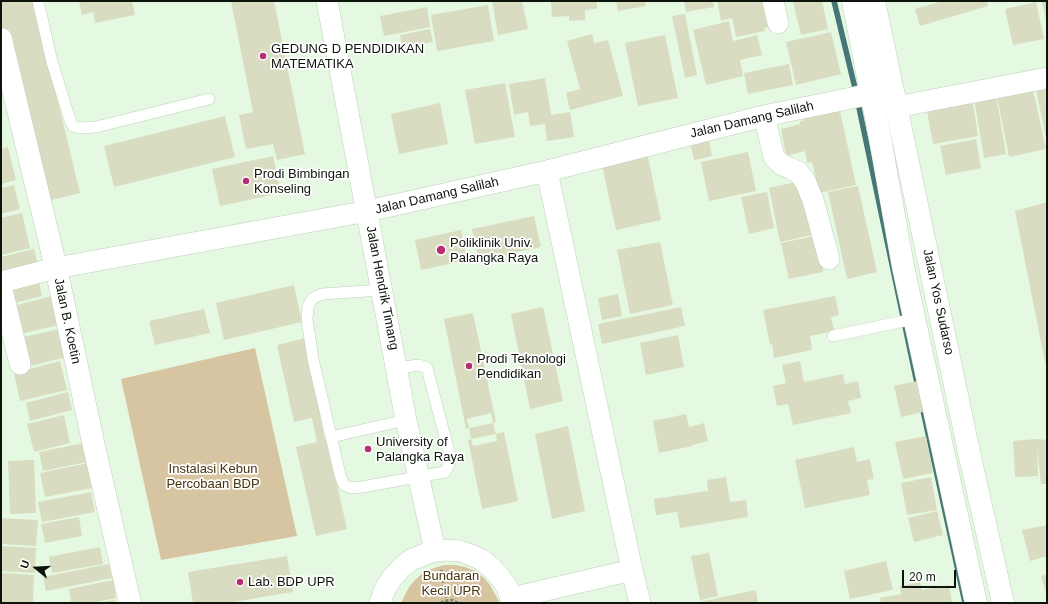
<!DOCTYPE html>
<html>
<head>
<meta charset="utf-8">
<style>
  body { margin:0 }
  #map { position:relative; width:1048px; height:604px; overflow:hidden; background:#e5f9e2; font-family:Arial,sans-serif }
  canvas { display:block }
  .frame { position:absolute; inset:0; border:2px solid #0d140c; pointer-events:none }
  .north { position:absolute; left:16px; top:548px; width:40px; height:40px; -webkit-text-stroke:3px #fff; paint-order:stroke; rotate:288deg; font-size:11px; font-weight:700; line-height:16px; text-align:center; color:#0d140c }
  .north::after { content:''; display:block; margin:auto; width:14px; height:18px; background:#0d140c; clip-path:polygon(50% 0,100% 100%,50% 72%,0 100%) }
  .scale { position:absolute; left:902px; top:570px; width:54px; height:18px; box-sizing:border-box; border:2px solid #0d140c; border-top:0; padding-left:5px; font-size:12px; line-height:14px; white-space:nowrap; color:#0d140c; -webkit-text-stroke:3px #fff; paint-order:stroke }
</style>
</head>
<body>
<div id="map">
<canvas width="1048" height="604"></canvas>
<div class="frame"></div>
<div class="north">U</div>
<div class="scale">20 m</div>
</div>
<script>
const g = document.querySelector('canvas').getContext('2d');
g.lineJoin = 'round';
function fill(path, color) { g.fillStyle = color; g.fill(path, 'evenodd'); }
const shape = rows => new Path2D(rows.map(r => 'M' + r).join(''));
function stroke(path, color, width, dash) { g.strokeStyle = color; g.lineWidth = width; g.lineCap = dash ? 'butt' : 'round'; g.setLineDash(dash || []); g.stroke(path); }
function label(font, color, halo, rows, align = 'center') {
  g.font = font + ' Arial,sans-serif'; g.lineWidth = 3.5; g.setLineDash([]); g.textBaseline = 'middle'; g.strokeStyle = halo; g.fillStyle = color; for (const [text, x, y, turn = 0] of rows) {
    g.save(); g.translate(x, y); g.rotate((+turn || 0) * Math.PI / 180); g.textAlign = isNaN(turn) ? turn : align; if (halo) g.strokeText(text, 0, 0); g.fillText(text, 0, 0); g.restore();
  }
}
fill(shape([
  [255,348,297,536,161,560,121,379],
  [444,565,455,565,465,567,475,571,483,577,490,585,500,603,401,603,409,587,416,579,424,572,434,568]
]), '#d7c4a1');
stroke(shape([
  [834,1,854,84,918,388],
  [922,406,965,603]
]), '#467676', 5.5);
fill(shape([
  [1,1,34,1,80,193,43,202,1,28],
  [79,1,132,1,135,15,95,23,93,12,82,15],
  [231,1,274,1,305,154,277,160,273,144,246,149,239,115,253,112],
  [492,1,522,1,528,29,498,35],
  [551,1,597,1,597,9,585,10,585,20,569,21,569,16,552,17],
  [616,1,645,1,646,6,618,11],
  [684,1,713,1,714,7,686,12],
  [717,1,769,1,774,26,764,28,765,31,736,37,732,18,721,21],
  [796,1,822,1,828,29,801,35,793,2],
  [943,1,987,1,988,6,920,26,915,9],
  [1042,1,1047,1,1047,20,1046,20],
  [1036,2,1044,39,1013,45,1005,9],
  [488,5,494,41,437,51,431,15],
  [427,7,430,27,384,36,380,16],
  [685,14,697,75,685,78,672,16],
  [729,21,733,41,757,35,762,55,740,60,743,76,706,85,693,30],
  [430,29,433,42,402,47,400,35],
  [831,32,841,74,796,85,786,42],
  [592,34,594,43,608,40,623,96,570,110,566,93,580,89,567,41],
  [665,35,678,98,638,106,625,43],
  [789,64,793,85,748,94,744,73],
  [545,78,551,115,570,112,574,137,547,141,545,124,530,126,528,112,514,115,509,84],
  [1047,82,1047,138,1046,138,1035,85],
  [505,83,515,137,475,144,465,90],
  [1032,85,1046,149,1009,157,996,92],
  [996,95,1006,154,984,158,974,99],
  [440,103,448,144,399,154,391,114],
  [973,103,978,136,933,144,927,111],
  [839,106,856,185,819,193,812,162,807,163,805,151,786,156,781,129,800,124,800,121,803,121,802,114],
  [225,116,235,157,114,187,104,146],
  [708,135,712,156,694,160,689,138],
  [976,139,981,168,946,175,940,146],
  [8,147,16,180,1,184,1,149],
  [647,152,661,220,616,230,601,161],
  [748,152,756,191,709,201,701,162],
  [273,156,281,193,220,206,212,169],
  [800,181,811,235,780,242,769,188],
  [14,185,20,209,1,214,1,188],
  [858,186,877,272,847,279,828,192],
  [767,192,774,228,749,234,741,197],
  [1047,202,1047,367,1046,367,1015,211],
  [22,213,30,248,1,255,1,218],
  [534,216,541,247,479,260,472,229],
  [461,230,467,260,421,270,415,240],
  [815,236,823,272,789,279,781,243],
  [660,242,673,305,630,314,617,250],
  [34,249,38,265,1,275,1,257],
  [37,273,42,296,15,303,9,280],
  [294,285,302,322,224,340,216,303],
  [60,294,67,323,16,335,9,307],
  [618,294,622,316,602,320,598,298],
  [835,296,839,315,831,317,834,331,810,336,812,350,774,358,772,344,770,345,763,310],
  [543,307,563,401,530,409,511,314],
  [681,307,685,326,602,344,598,324],
  [204,309,210,333,155,345,149,321],
  [473,313,496,422,493,423,491,413,467,419,469,428,466,429,444,319],
  [67,327,74,355,22,368,15,339],
  [678,335,684,367,646,375,640,343],
  [305,338,322,416,320,416,325,440,327,440,347,529,316,536,296,447,317,442,312,418,294,422,277,345],
  [60,361,67,390,20,401,14,373],
  [800,361,804,382,843,374,845,384,858,381,861,398,848,401,851,413,793,425,788,404,777,406,773,386,786,383,782,365],
  [917,381,923,412,901,417,894,386],
  [68,392,72,410,30,421,26,403],
  [686,414,689,427,704,423,708,441,692,445,693,446,659,453,653,421],
  [64,415,70,443,34,452,27,424],
  [493,423,496,434,504,432,518,501,482,509,468,440,471,439,473,446,497,441,496,434,471,439,469,428],
  [568,426,585,511,552,519,535,434],
  [926,436,933,473,903,479,895,442],
  [1036,439,1047,440,1047,484,1041,484,1037,447,1038,476,1015,477,1013,441],
  [84,443,87,462,43,471,39,452],
  [854,447,857,462,870,459,874,479,867,480,870,495,805,508,795,460],
  [34,460,36,513,10,514,8,461],
  [88,463,93,488,45,497,40,473],
  [726,477,730,502,746,500,748,517,680,528,677,512,656,515,654,499,708,491,707,480],
  [931,477,937,510,907,515,901,483],
  [91,492,95,512,42,522,38,502],
  [937,511,943,535,914,542,908,518],
  [79,517,82,536,45,543,41,524],
  [1,518,38,520,36,546,1,544],
  [1047,525,1047,556,1030,561,1022,530],
  [1,546,36,548,35,573,1,571],
  [100,547,103,564,52,573,49,557],
  [709,553,718,596,700,600,691,556],
  [287,556,293,592,228,603,193,603,188,572],
  [886,561,893,590,850,599,844,571],
  [109,564,112,578,46,591,43,577],
  [1,573,34,575,33,603,1,602],
  [1047,574,1047,596,1041,576],
  [113,580,116,598,91,603,71,603,69,589],
  [920,582,922,590,949,585,952,603,881,603,880,598,901,594,900,586],
  [756,590,758,603,699,603,699,602],
  [115,600,116,603,102,603,102,602]
]), '#d9dcc0');
const lane = shape([
  [38,1,52,62,70,120,73,126,79,128,96,127,209,99],
  [382,290,322,294,313,298,308,306,307,320,313,359,340,475,344,485,351,488,362,487,445,472,448,467,450,456,427,368,419,365,397,368],
  [833,336,914,319],
  [331,437,406,420]
]);
const street = shape([
  [327,1,406,420,435,551],
  [773,1,778,23],
  [896,107,1047,78],
  [764,116,774,157,782,165,790,168,798,172,805,181,813,200,829,259],
  [1,282,56,268,368,211,547,171,764,116,871,94],
  [1,286,20,364],
  [632,570,640,603],
  [512,598,632,570,547,171],
  [380,603,385,589,392,578,401,568,411,560,423,555,435,551,448,550,460,551,471,555,482,560,492,568,500,577,507,587,512,603]
]);
const secondary = shape([
  [1,39,56,268,95,451,130,603]
]);
const primary = shape([
  [853,1,880,138,903,266,976,603],
  [874,1,970,457,1003,603]
]);
stroke(lane, '#bdd0ba', 12);
stroke(street, '#bdd0ba', 22);
stroke(secondary, '#bdd0ba', 23);
stroke(primary, '#bdd0ba', 23);
stroke(shape([
  [441,570,447,601],
  [441,603,444,601,452,600,458,603]
]), '#778575', 2.5, [3, 2]);
stroke(lane, '#fff', 11);
stroke(street, '#fff', 21);
stroke(secondary, '#fff', 22);
stroke(primary, '#fff', 22);
for (const [x, y, r, color] of [
  [263,56,4,"#b52e71"],
  [246,181,4,"#b52e71"],
  [441,250,5,"#b52e71"],
  [469,366,4,"#b52e71"],
  [368,449,4,"#b52e71"],
  [240,582,4,"#b52e71"]
]) { const dot = new Path2D(); dot.arc(x, y, r, 0, 2 * Math.PI); g.fillStyle = color; g.fill(dot); stroke(dot, '#fff', 1.5); }
label('13px', '#0d140c', '#fff', [
  ["GEDUNG D PENDIDIKAN",271,49],
  ["MATEMATIKA",271,64],
  ["Prodi Bimbingan",254,174],
  ["Konseling",254,189],
  ["Poliklinik Univ.",450,243],
  ["Palangka Raya",450,258],
  ["Prodi Teknologi",477,359],
  ["Pendidikan",477,374],
  ["University of",376,442],
  ["Palangka Raya",376,457],
  ["Lab. BDP UPR",248,582]
], 'left');
label('13px', '#0d140c', '#fff', [
  ["Jalan Damang Salilah",752,120,-13],
  ["Jalan Damang Salilah",437,196,-13],
  ["Jalan Hendrik Timang",382,288,79],
  ["Jalan Yos Sudarso",938,302,78],
  ["Jalan B. Koetin",67,321,78]
]);
label('13px', '#45330e', '#fff', [
  ["Instalasi Kebun",213,469],
  ["Percobaan BDP",213,484],
  ["Bundaran",451,576],
  ["Kecil UPR",451,591]
]);
</script>
</body>
</html>
